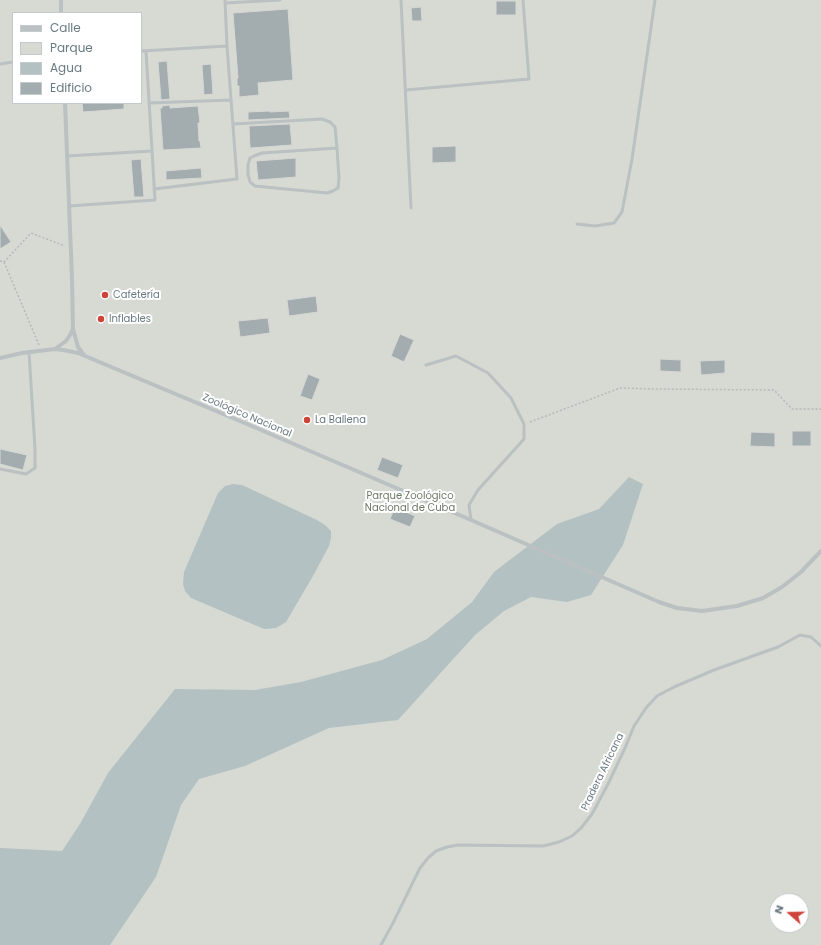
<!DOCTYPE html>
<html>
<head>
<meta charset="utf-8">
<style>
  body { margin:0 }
  #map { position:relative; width:821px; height:945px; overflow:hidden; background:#f6f5f3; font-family:Poppins,sans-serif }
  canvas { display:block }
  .legend { position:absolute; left:12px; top:12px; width:130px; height:92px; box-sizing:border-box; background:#fff; border:1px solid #c3c9cc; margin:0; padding:5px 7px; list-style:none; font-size:12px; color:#687980 }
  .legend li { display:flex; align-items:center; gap:8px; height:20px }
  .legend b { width:20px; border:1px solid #c3c9cc }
  .north { position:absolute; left:769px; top:893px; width:40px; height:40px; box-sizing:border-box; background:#fff; border:1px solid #c3c9cc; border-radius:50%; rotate:290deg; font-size:11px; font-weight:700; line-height:16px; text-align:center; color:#687980 }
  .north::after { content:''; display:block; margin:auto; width:14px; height:18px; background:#cf443a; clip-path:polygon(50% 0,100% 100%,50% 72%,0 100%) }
</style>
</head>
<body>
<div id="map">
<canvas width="821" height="945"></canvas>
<ul class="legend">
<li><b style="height:5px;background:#bbc0c2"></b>Calle</li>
<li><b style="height:11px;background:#d6dad2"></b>Parque</li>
<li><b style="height:11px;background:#b4c1c3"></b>Agua</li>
<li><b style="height:11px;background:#a3acaf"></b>Edificio</li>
</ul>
<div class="north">N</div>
</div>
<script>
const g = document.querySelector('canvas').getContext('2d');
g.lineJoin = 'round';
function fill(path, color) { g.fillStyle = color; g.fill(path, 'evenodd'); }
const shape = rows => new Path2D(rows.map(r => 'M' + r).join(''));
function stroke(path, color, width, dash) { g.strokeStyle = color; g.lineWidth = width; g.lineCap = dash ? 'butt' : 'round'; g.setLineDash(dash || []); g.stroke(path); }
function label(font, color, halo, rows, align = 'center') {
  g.font = font + ' Poppins,sans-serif'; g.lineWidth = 4; g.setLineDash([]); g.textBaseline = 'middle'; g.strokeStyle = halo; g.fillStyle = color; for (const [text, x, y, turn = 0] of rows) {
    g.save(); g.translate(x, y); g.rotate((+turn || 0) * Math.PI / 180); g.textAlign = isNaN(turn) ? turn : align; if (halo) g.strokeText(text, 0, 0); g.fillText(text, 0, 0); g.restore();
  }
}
fill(shape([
  [0,0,821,0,821,945,0,945],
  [13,13,141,13,141,103,13,103],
  [777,901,801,901,801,925,777,925]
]), '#d6dad2');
fill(shape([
  [629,477,643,484,623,545,591,595,567,602,531,597,504,611,475,635,398,720,329,728,245,766,199,779,181,805,156,877,110,945,0,945,0,848,62,851,80,824,108,773,175,689,255,690,301,682,382,660,427,639,472,602,494,572,557,524,599,509],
  [233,484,242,485,317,520,325,525,331,531,331,538,329,546,313,576,286,622,276,628,264,629,191,598,185,591,183,584,184,572,218,493,225,486]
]), '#b4c1c3');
const building = shape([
  [496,1,516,1,516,15,496,15,496,1],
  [421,7,422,21,412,21,411,8,421,7],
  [288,9,293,80,258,83,259,95,239,97,239,86,237,86,237,79,238,78,233,13,288,9],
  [167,61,170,99,161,100,158,62,167,61],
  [211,64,213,94,204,95,202,65,211,64],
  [82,103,124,103,124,109,83,112,82,103],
  [170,105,170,108,198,106,200,123,198,123,199,141,200,141,201,148,163,150,160,108,162,108,162,106,170,105],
  [270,111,270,112,289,111,290,118,248,120,248,112,270,111],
  [290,124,292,145,250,148,249,126,290,124],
  [456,146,456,162,432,163,432,147,456,146],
  [296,158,296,177,258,180,256,161,296,158],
  [141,159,144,197,134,197,131,160,141,159],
  [201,168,202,178,166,180,166,171,201,168],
  [0,225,11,242,0,249,0,225],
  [316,296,318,312,289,316,287,300,316,296],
  [268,318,270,333,240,337,238,321,268,318],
  [400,334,414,340,404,362,391,356,400,334],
  [660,359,681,360,681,372,660,371,660,359],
  [725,360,725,373,701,375,700,361,725,360],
  [308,374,320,379,312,400,300,396,308,374],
  [792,431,811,431,811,446,792,446,792,431],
  [751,432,775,433,775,447,750,446,751,432],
  [0,449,27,455,23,470,0,464,0,449],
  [382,457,403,465,398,478,377,470,382,457],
  [395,507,415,516,410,527,390,519,395,507]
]);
fill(building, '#a3acaf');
stroke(building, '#d7d7d5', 1);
stroke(shape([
  [0,261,4,262,31,233,65,246],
  [4,262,39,345],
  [530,422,620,388,653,389,774,390,792,409,821,409]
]), '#b5b9ba', 1.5, [2, 2]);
stroke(shape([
  [401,0,411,208],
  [225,3,280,0],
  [141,51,227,46],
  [0,64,13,62],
  [406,90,529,79,523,0],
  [149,103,231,100],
  [233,124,322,119,330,122,335,127,337,148,339,178,338,188,333,191,327,193,255,186,250,182,248,174,248,165,250,158,254,156,262,153,337,148],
  [67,156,152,151],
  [154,189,237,179,227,46,225,0],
  [69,206,155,200,146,51],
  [577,224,595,226,614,223,622,212,632,159,655,0],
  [426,365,456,356,488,373,511,398,524,424,524,439,478,490,469,505,471,520],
  [0,469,26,474,35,468,35,449,29,352],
  [381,945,393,923,420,868,428,858,436,851,447,847,458,845,543,846,559,842,572,836,581,828,592,814,608,784,625,748,634,726,646,708,657,696,674,687,714,670,778,647,800,635,811,637,821,646]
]), '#bbc0c2', 3);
stroke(shape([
  [61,0,61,13],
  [73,329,78,347,84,355],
  [55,349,66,341,70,335,73,329,72,279,65,103],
  [0,358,22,353,55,349,63,350,78,353,247,424,471,520,659,602,677,608,702,611,737,606,763,598,782,587,801,572,821,551]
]), '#bbc0c2', 4);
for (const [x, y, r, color] of [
  [105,295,4,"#cf443a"],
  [101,319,4,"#cf443a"],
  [307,420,4,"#cf443a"]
]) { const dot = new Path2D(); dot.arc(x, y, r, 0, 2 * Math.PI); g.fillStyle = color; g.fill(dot); stroke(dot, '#fff', 1.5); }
label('10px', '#687980', '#fff', [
  ["Cafetería",113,295],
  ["Inflables",109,319],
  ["La Ballena",315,420]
], 'left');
label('10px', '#687980', '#fff', [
  ["Zoológico Nacional",247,416,23],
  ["Pradera Africana",603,772,-64]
]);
label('10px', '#6d7866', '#fff', [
  ["Parque Zoológico",410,496],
  ["Nacional de Cuba",410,508]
]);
</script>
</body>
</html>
